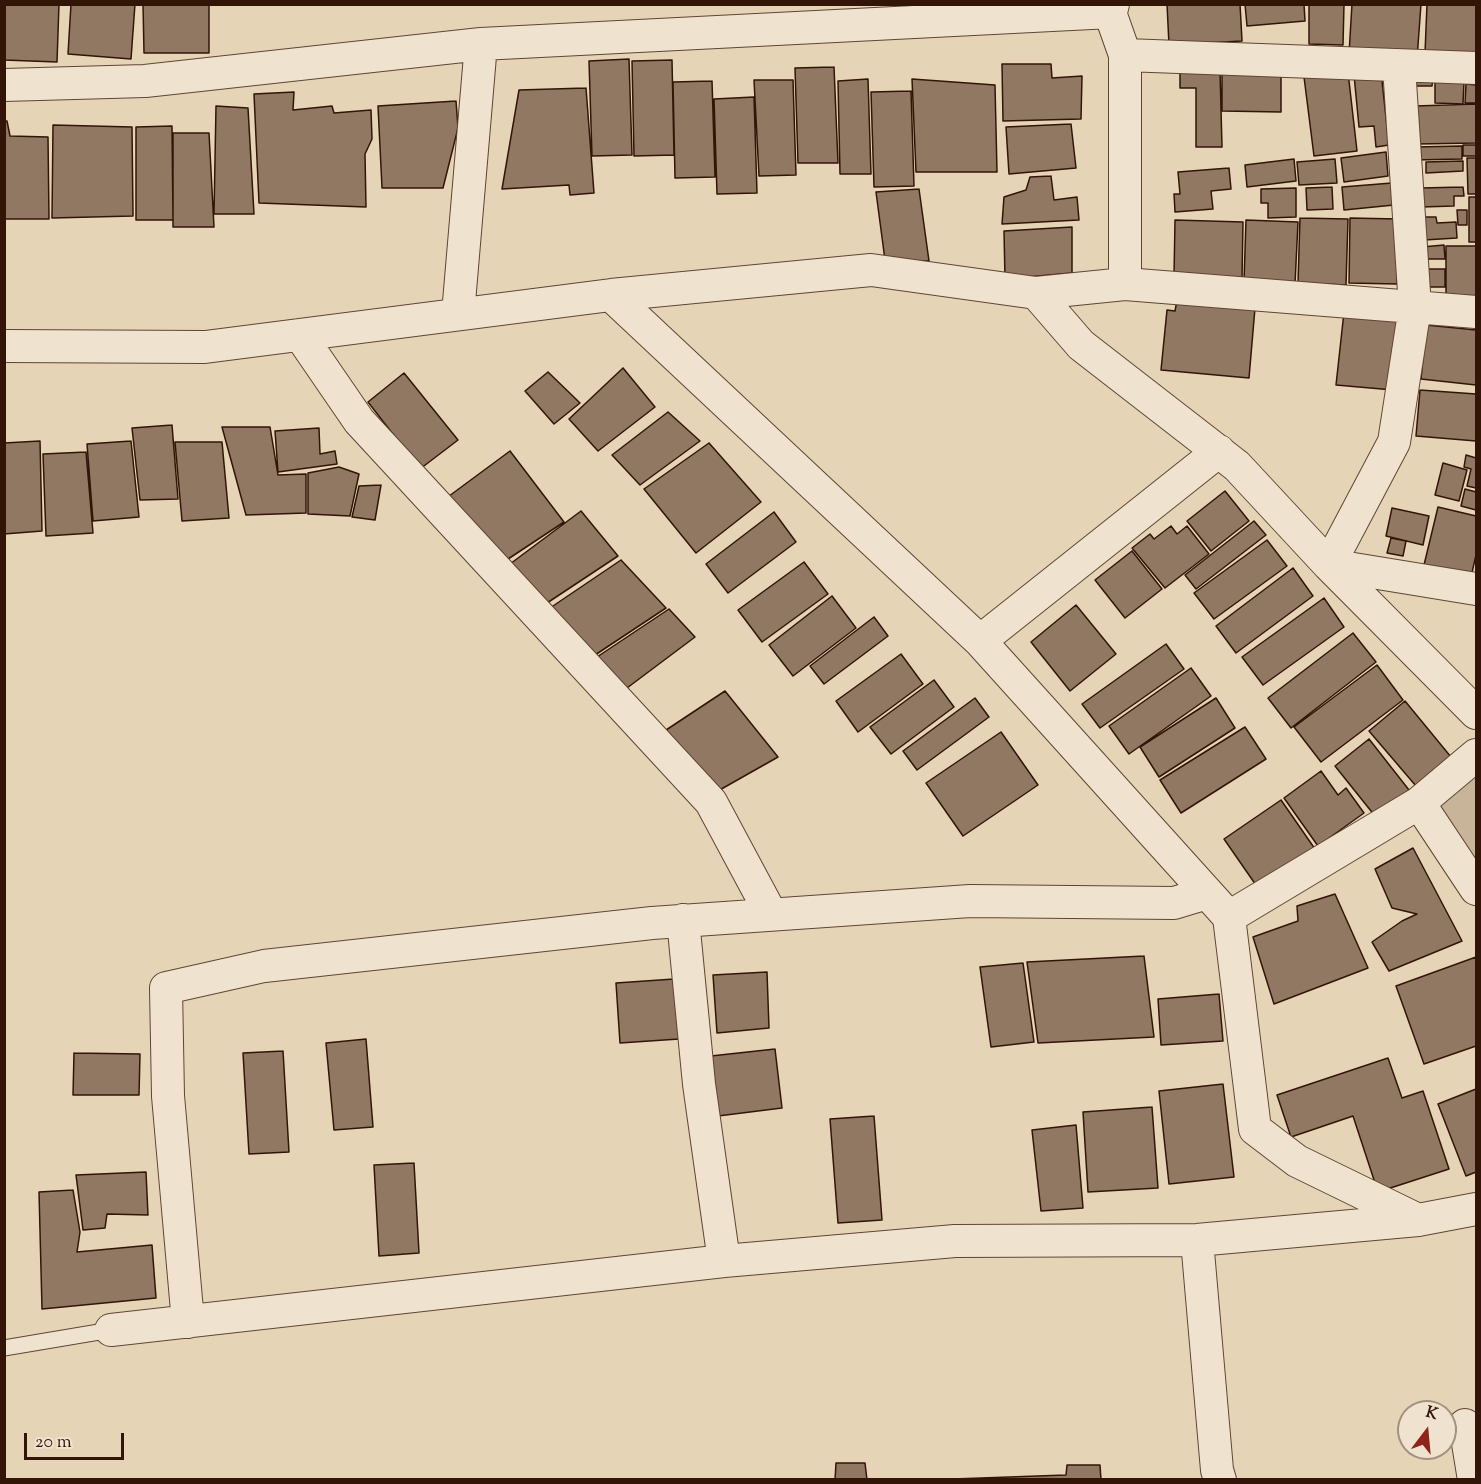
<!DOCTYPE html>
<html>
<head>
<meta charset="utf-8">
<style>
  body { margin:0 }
  #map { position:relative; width:1481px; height:1484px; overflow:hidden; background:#e6d4b6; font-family:"Sorts Mill Goudy",serif }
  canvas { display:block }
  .frame { position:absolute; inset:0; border:6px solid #331508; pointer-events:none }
  .north { position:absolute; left:1397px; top:1400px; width:60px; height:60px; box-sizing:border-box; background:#efe3d0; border:2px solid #a49180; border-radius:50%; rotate:16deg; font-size:16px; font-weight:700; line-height:24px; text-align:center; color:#331508 }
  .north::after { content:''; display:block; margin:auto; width:21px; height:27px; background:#8f2418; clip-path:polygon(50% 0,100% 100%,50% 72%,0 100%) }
  .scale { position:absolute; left:24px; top:1433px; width:100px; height:27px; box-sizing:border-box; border:3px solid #331508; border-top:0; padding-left:8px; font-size:18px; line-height:21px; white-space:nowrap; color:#331508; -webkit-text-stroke:4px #efe3d0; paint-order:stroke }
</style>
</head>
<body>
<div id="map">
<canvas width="1481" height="1484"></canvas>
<div class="frame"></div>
<div class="north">K</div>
<div class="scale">20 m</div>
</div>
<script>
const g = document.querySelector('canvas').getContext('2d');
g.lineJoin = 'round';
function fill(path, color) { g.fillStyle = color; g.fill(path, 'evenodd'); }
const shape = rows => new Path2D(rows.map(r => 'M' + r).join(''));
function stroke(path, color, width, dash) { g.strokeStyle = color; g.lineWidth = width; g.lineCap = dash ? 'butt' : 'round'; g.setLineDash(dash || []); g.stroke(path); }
fill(shape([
  [1476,777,1476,869,1430,807]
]), '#c8b498');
const building = shape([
  [4,4,59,4,57,62,4,60,4,4],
  [71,4,135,4,131,59,68,54,71,4],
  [143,4,209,4,209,53,144,53,143,4],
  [1167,4,1240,4,1242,41,1169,45,1167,4],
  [1245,4,1304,4,1305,21,1247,26,1245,4],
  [1309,4,1344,4,1343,45,1309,44,1309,4],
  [1352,4,1421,4,1417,59,1349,54,1352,4],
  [1427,4,1476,4,1476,55,1425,53,1427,4],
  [629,59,632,155,592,156,589,61,629,59],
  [672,60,674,155,634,156,632,61,672,60],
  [1002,64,1051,64,1052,78,1082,76,1081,119,1003,121,1002,64],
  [834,67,838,163,798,163,795,68,834,67],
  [1180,71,1220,71,1222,147,1196,147,1196,88,1180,88,1180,71],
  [1348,72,1357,151,1314,156,1304,77,1348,72],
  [1381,72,1389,145,1376,147,1374,126,1359,127,1354,75,1381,72],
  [1222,74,1281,74,1281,112,1222,111,1222,74],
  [1416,77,1433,77,1432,86,1416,86,1416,77],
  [868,79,871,174,840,174,838,81,868,79],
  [912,79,995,85,997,172,916,172,912,79],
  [754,80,793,80,796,175,759,176,754,80],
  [712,81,715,177,675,178,673,82,712,81],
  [1435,82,1464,82,1463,104,1435,103,1435,82],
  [1466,84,1476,85,1476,103,1465,103,1466,84],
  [586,88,594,193,570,195,569,185,502,189,519,90,586,88],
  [911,91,914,186,874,187,871,92,911,91],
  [294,92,293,110,332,106,334,113,371,110,372,139,365,154,366,207,259,203,254,94,294,92],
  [754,97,757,193,717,194,714,99,754,97],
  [456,101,458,128,443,188,382,188,378,106,456,101],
  [1476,104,1476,143,1417,144,1416,106,1476,104],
  [216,106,248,108,254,214,214,214,216,106],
  [4,121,7,121,10,136,48,137,49,219,4,219,4,121],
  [1071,124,1076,168,1009,174,1006,127,1071,124],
  [53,125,132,127,133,216,52,218,53,125],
  [172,126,173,220,136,220,136,127,172,126],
  [173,133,209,133,214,227,173,227,173,133],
  [1463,145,1476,145,1476,156,1463,156,1463,145],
  [1462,146,1462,159,1414,160,1414,147,1462,146],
  [1386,152,1388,176,1344,182,1341,158,1386,152],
  [1467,158,1476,158,1476,194,1468,194,1467,158],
  [1294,159,1296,181,1247,187,1245,165,1294,159],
  [1335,159,1337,183,1299,185,1297,162,1335,159],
  [1463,161,1463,171,1426,173,1426,162,1463,161],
  [1229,168,1231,189,1211,191,1213,209,1175,212,1174,194,1180,194,1178,172,1229,168],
  [1051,176,1054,200,1077,197,1079,220,1002,224,1004,197,1026,190,1030,177,1051,176],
  [1392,183,1394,205,1344,210,1342,187,1392,183],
  [1332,187,1333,209,1307,210,1306,188,1332,187],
  [1463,187,1464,196,1454,196,1454,206,1421,207,1421,188,1463,187],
  [1296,188,1296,217,1268,218,1268,203,1261,203,1261,189,1296,188],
  [919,189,929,261,885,260,876,192,919,189],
  [1469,197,1476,197,1476,242,1469,242,1469,197],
  [1457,210,1467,210,1467,225,1458,225,1457,210],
  [1422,217,1436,217,1437,223,1456,222,1457,238,1424,240,1422,217],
  [1300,218,1348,219,1346,285,1298,283,1300,218],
  [1350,218,1398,219,1397,284,1349,283,1350,218],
  [1175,220,1243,222,1242,278,1174,276,1175,220],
  [1246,220,1298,222,1295,284,1244,281,1246,220],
  [1072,227,1072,273,1005,279,1004,231,1072,227],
  [1444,245,1445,259,1423,259,1422,247,1444,245],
  [1446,246,1476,246,1476,299,1446,299,1446,246],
  [1426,269,1445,269,1445,287,1426,287,1426,269],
  [1177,300,1255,308,1249,378,1161,370,1167,310,1175,311,1177,300],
  [1344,312,1399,318,1393,390,1336,385,1344,312],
  [1426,325,1476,330,1476,385,1421,379,1426,325],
  [623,368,655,407,598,451,569,419,623,368],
  [548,372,580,403,554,424,525,391,548,372],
  [404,373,458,440,420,469,368,402,404,373],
  [1420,390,1476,394,1476,441,1416,436,1420,390],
  [668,412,700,441,640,485,612,455,668,412],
  [172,425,178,499,140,500,132,428,172,425],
  [222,427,270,427,278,475,306,474,306,513,246,515,222,427],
  [319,428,320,454,335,451,337,464,278,472,275,431,319,428],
  [40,441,42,531,4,534,4,443,40,441],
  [131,441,139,517,93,521,87,444,131,441],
  [175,442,222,442,229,518,182,521,175,442],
  [709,443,761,502,696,553,644,489,709,443],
  [510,451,564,522,499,565,441,502,510,451],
  [86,452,93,533,46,536,43,454,86,452],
  [1466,455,1476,458,1476,488,1467,486,1471,469,1464,467,1466,455],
  [1443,463,1467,470,1459,501,1435,495,1443,463],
  [339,467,359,474,350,516,308,514,308,473,339,467],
  [381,485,375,520,352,517,359,486,381,485],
  [1465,489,1476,492,1476,510,1461,506,1465,489],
  [1225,491,1249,521,1211,551,1187,521,1225,491],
  [1438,507,1476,516,1476,555,1471,577,1424,565,1438,507],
  [1392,508,1429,516,1423,545,1386,536,1392,508],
  [581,511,618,556,544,605,510,564,581,511],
  [774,512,796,542,728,593,706,564,774,512],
  [1254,521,1266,535,1196,589,1185,575,1254,521],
  [1171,526,1177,534,1187,526,1209,554,1165,588,1132,548,1150,534,1154,539,1171,526],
  [1391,538,1406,541,1403,556,1387,553,1391,538],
  [1267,540,1287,566,1214,619,1194,593,1267,540],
  [1132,551,1162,589,1125,618,1095,580,1132,551],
  [621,560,666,608,592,657,550,608,621,560],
  [804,562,828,594,762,642,738,610,804,562],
  [1293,568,1313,596,1236,653,1216,626,1293,568],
  [832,596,856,628,793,676,769,645,832,596],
  [1324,598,1344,627,1263,685,1242,657,1324,598],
  [1076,605,1116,654,1070,691,1031,642,1076,605],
  [669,609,695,637,623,691,594,659,669,609],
  [874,617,888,636,824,684,810,666,874,617],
  [1353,633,1376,662,1291,728,1268,698,1353,633],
  [1166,644,1184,669,1100,728,1082,704,1166,644],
  [901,654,923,684,858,732,836,701,901,654],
  [1377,665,1403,700,1321,762,1294,727,1377,665],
  [1191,668,1211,696,1129,754,1109,726,1191,668],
  [934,680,954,707,891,754,870,727,934,680],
  [725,691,778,757,709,796,657,736,725,691],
  [975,698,989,717,917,770,903,751,975,698],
  [1216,698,1235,728,1159,777,1140,747,1216,698],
  [1405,701,1451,757,1416,786,1369,731,1405,701],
  [1245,727,1266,759,1181,813,1160,780,1245,727],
  [1001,732,1038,785,963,836,926,783,1001,732],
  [1369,739,1409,790,1375,816,1335,766,1369,739],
  [1321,771,1338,795,1346,788,1364,813,1318,846,1284,798,1321,771],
  [1281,800,1315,849,1258,888,1224,839,1281,800],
  [1413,848,1462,941,1389,971,1372,942,1402,921,1417,914,1392,908,1375,869,1413,848],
  [1335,894,1368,968,1274,1004,1253,937,1298,921,1297,906,1335,894],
  [1144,956,1154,1037,1038,1043,1027,962,1144,956],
  [1476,957,1476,1046,1424,1064,1396,986,1476,957],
  [1023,963,1034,1042,991,1047,980,967,1023,963],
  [767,972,769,1028,717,1033,713,975,767,972],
  [674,979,679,1039,620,1043,616,983,674,979],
  [1219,994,1223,1041,1161,1045,1158,999,1219,994],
  [366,1039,373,1127,334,1130,326,1043,366,1039],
  [775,1049,782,1108,718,1116,711,1056,775,1049],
  [283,1051,289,1152,249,1154,243,1053,283,1051],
  [74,1053,140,1054,139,1095,73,1095,74,1053],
  [1388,1058,1402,1098,1423,1091,1449,1169,1378,1192,1353,1116,1291,1137,1277,1095,1388,1058],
  [1223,1084,1234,1177,1169,1184,1159,1091,1223,1084],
  [1476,1089,1476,1172,1466,1176,1438,1104,1476,1089],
  [1152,1107,1158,1188,1088,1192,1083,1112,1152,1107],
  [874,1116,882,1220,838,1223,830,1119,874,1116],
  [1076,1125,1083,1208,1041,1211,1032,1130,1076,1125],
  [414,1163,419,1253,379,1256,374,1165,414,1163],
  [146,1172,148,1215,107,1214,105,1228,83,1230,76,1175,146,1172],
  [73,1190,80,1232,77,1252,152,1245,156,1298,42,1309,39,1192,73,1190],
  [836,1463,865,1463,867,1480,835,1480,836,1463],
  [1067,1465,1100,1465,1101,1480,924,1480,1066,1475,1067,1465]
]);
fill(building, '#907862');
stroke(building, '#331508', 1.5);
const lane = shape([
  [4,1348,111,1330]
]);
const street = shape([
  [1107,4,1125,55,1125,284],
  [1125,55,1476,68],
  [1399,67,1415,307,1394,442,1329,565,1476,589],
  [4,85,145,81,481,44,1111,12,1113,4],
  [1036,293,1081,345,1237,466,1329,565,1476,713],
  [611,295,980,641,1229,917,1255,1129,1297,1161,1418,1220],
  [458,314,481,44],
  [300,335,359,421,711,802,771,914],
  [4,346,205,347,611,295,871,270,1036,293,1125,284,1476,312],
  [980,641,1219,451],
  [1419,803,1476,889],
  [1229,917,1419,803,1476,755],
  [683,920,699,1084,724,1261],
  [1197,1240,1217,1470,1220,1480],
  [188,1322,168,1096,166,988,264,966,652,923,970,901,1174,903,1207,893],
  [111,1330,724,1261,955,1241,1197,1240,1418,1220,1476,1209],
  [1465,1425,1474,1480]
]);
stroke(lane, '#604534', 17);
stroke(street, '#604534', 34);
stroke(lane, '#efe3d0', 15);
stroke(street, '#efe3d0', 32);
</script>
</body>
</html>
